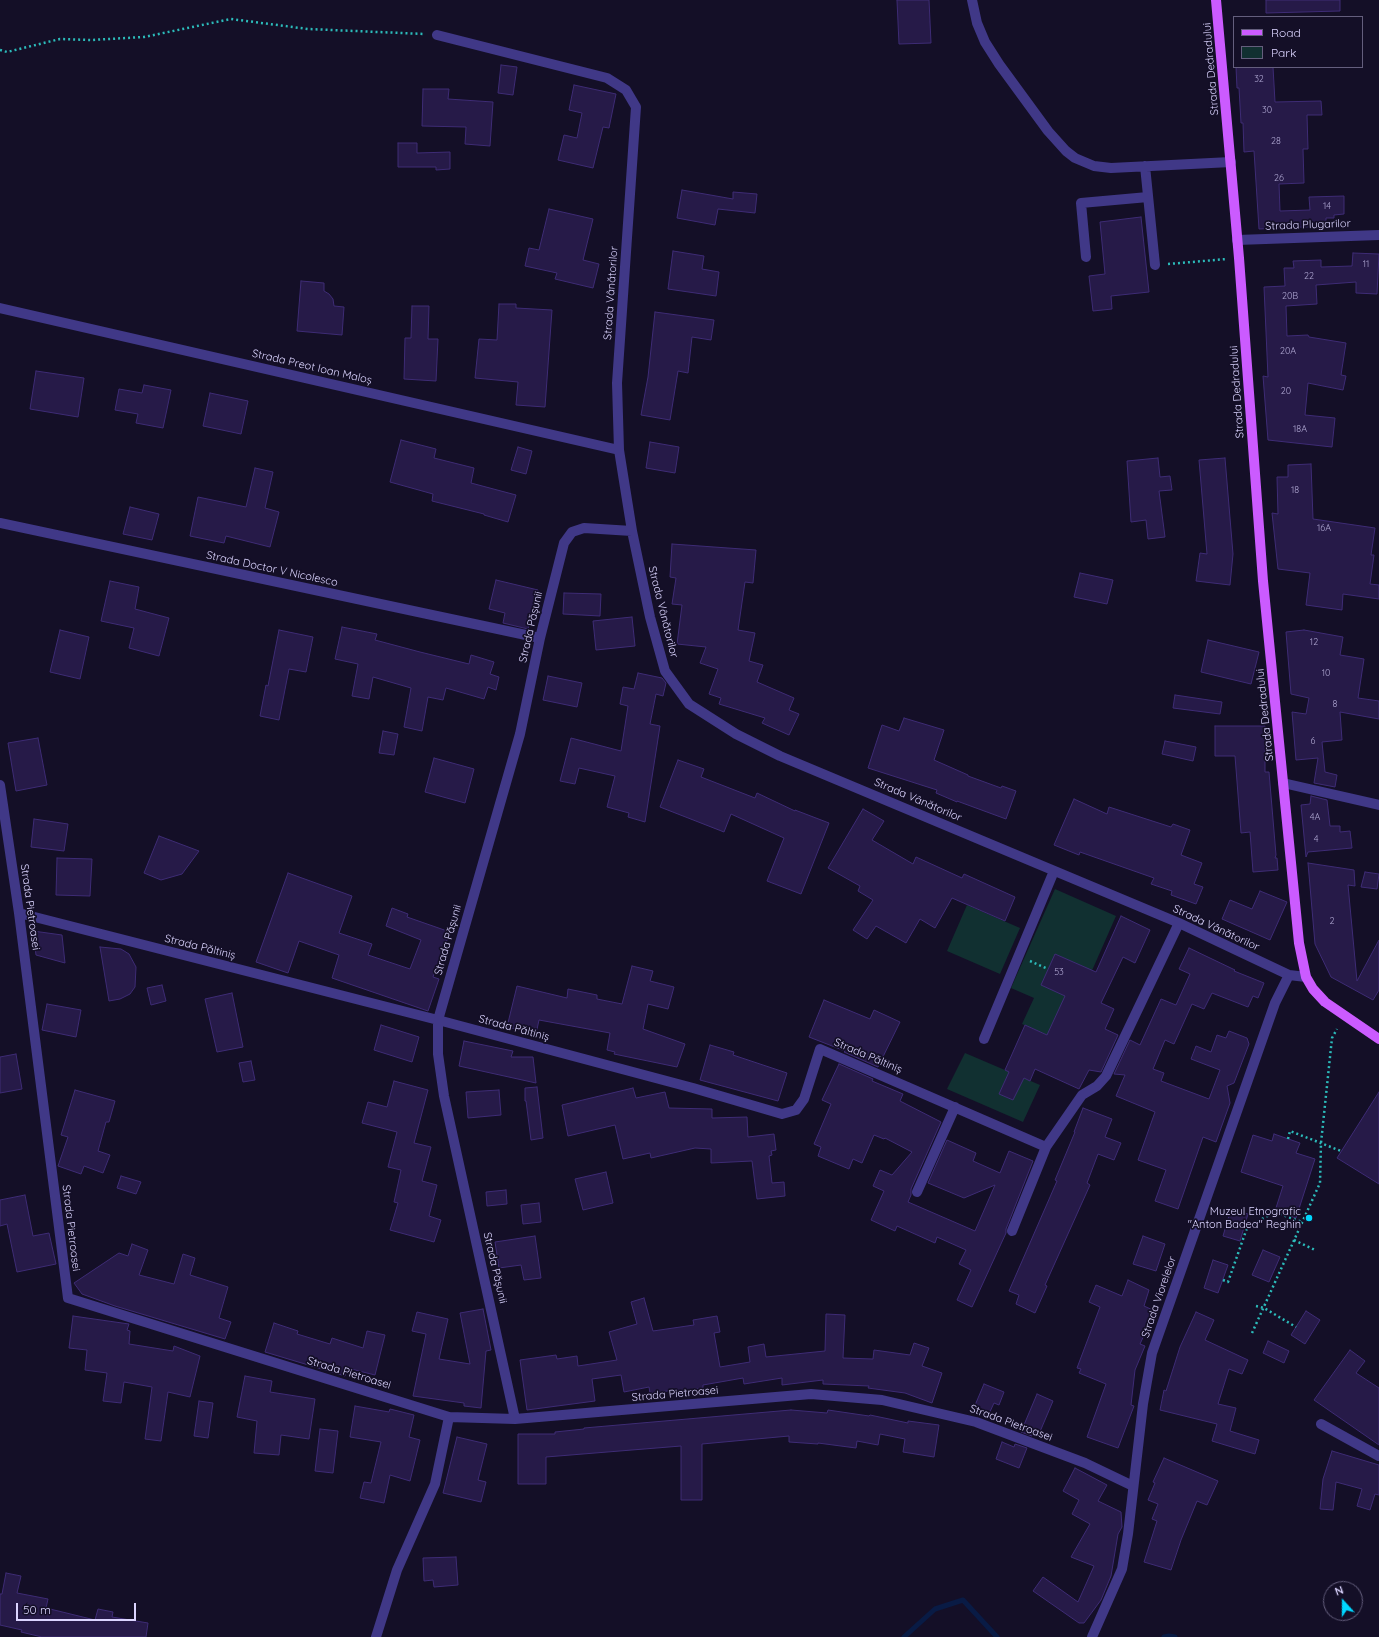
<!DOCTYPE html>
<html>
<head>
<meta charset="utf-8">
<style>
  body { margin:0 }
  #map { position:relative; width:1379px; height:1637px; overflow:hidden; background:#140f27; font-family:Quicksand,sans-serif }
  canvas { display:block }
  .legend { position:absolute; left:1233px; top:16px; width:130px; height:52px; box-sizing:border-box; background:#140f27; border:1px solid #645e7d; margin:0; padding:5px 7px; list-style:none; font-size:12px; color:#dbd4ff }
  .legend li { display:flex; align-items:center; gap:8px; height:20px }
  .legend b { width:20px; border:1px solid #645e7d }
  .north { position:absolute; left:1323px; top:1581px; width:40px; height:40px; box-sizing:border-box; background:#140f27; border:1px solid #645e7d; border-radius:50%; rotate:339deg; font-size:11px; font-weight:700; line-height:16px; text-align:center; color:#dbd4ff }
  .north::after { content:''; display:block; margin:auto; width:14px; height:18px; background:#00d7ff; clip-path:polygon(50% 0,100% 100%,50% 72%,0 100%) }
  .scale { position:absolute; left:16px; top:1603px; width:120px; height:18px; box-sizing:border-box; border:2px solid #dbd4ff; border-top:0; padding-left:5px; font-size:12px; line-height:14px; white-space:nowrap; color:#dbd4ff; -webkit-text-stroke:3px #140f27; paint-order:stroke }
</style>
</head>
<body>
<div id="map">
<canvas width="1379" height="1637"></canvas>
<ul class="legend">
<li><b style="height:5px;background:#cb5bff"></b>Road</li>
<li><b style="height:11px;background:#113031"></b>Park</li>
</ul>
<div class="north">N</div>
<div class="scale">50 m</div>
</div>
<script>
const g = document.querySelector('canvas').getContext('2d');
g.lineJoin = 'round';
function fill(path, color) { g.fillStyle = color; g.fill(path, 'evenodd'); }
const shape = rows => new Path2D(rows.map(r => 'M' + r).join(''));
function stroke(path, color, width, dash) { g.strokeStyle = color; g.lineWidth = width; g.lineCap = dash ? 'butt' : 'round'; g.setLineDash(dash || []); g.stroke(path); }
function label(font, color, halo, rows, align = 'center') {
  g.font = font + ' Quicksand,sans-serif'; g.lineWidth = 3.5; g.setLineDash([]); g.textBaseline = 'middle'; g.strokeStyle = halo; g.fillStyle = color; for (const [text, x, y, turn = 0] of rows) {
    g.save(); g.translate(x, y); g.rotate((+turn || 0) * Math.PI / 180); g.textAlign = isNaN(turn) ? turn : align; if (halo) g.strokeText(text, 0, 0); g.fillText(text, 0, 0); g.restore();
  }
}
fill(shape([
  [1055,889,1116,916,1061,1041,1022,1024,1034,998,1011,988],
  [967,905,1020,928,1000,974,947,951],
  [965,1053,1040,1085,1023,1122,947,1089]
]), '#113031');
stroke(shape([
  [904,1637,935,1609,963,1600,997,1637],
  [1164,1637,1169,1636,1175,1637]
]), '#091b45', 5);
const building = shape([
  [897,0,929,0,931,43,899,44,897,0],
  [1266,0,1340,0,1340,11,1266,13,1266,0],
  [501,65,517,67,513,95,498,93,501,65],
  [1236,67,1273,67,1275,102,1321,101,1322,115,1307,115,1308,149,1303,149,1304,183,1279,184,1280,211,1310,210,1309,197,1344,196,1344,214,1334,215,1334,218,1326,218,1326,226,1259,229,1254,151,1244,152,1243,123,1241,123,1239,88,1237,88,1236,67],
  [574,85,616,94,609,128,603,127,593,168,558,160,564,135,577,138,582,113,569,110,574,85],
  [423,89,449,89,448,99,493,102,490,146,465,144,466,127,422,126,423,89],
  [398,143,417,143,417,153,450,152,450,169,436,170,436,167,398,167,398,143],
  [682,190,733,199,733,192,757,194,755,213,718,209,715,225,677,218,682,190],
  [549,209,593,219,583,260,599,264,593,288,555,279,557,273,525,266,529,248,539,250,549,209],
  [1141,217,1149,292,1111,296,1112,309,1093,311,1089,276,1105,274,1100,222,1141,217],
  [673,251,704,256,702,269,719,272,716,296,668,289,673,251],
  [1353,253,1379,254,1377,294,1356,293,1356,282,1316,285,1317,304,1286,306,1287,336,1308,335,1309,337,1346,343,1341,375,1346,376,1343,390,1308,383,1305,415,1335,418,1332,447,1268,440,1263,376,1268,377,1264,287,1285,286,1284,268,1294,268,1293,261,1321,260,1321,267,1352,266,1353,253],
  [301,281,324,283,324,291,329,294,333,299,334,306,344,307,342,335,297,331,301,281],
  [499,304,516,304,516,308,552,310,545,407,516,405,518,382,475,378,479,339,497,340,499,304],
  [412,306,429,306,428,339,438,339,436,381,404,379,405,338,411,338,412,306],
  [655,312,714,320,711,340,692,337,688,373,678,371,670,420,641,415,648,377,655,312],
  [36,371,84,378,78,417,30,409,36,371],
  [144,385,171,390,163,428,136,423,138,414,115,410,119,389,142,393,144,385],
  [210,393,248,401,241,434,203,426,210,393],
  [401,440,436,449,434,458,474,468,471,483,516,495,508,522,484,515,484,514,432,501,433,494,390,482,401,440],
  [650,442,679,447,675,473,646,468,650,442],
  [518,447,532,451,526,474,511,470,518,447],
  [1158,458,1160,477,1170,476,1172,490,1159,491,1165,537,1148,539,1146,520,1131,522,1127,461,1158,458],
  [1225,458,1233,554,1230,585,1196,581,1200,553,1207,554,1199,460,1225,458],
  [1311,464,1313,519,1375,528,1371,555,1374,555,1370,584,1379,585,1379,599,1343,594,1342,610,1306,605,1310,573,1278,569,1272,513,1278,514,1277,477,1288,477,1288,465,1311,464],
  [255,468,273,472,265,508,279,512,270,547,226,536,224,543,190,536,198,497,246,507,255,468],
  [130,507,159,514,152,540,123,534,130,507],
  [672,544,756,550,753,583,745,582,738,630,755,633,749,661,763,665,757,682,794,698,789,710,799,714,789,735,762,723,765,718,719,704,721,698,709,694,718,669,700,663,706,647,677,644,682,605,672,604,676,578,670,577,672,544],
  [1080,573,1113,580,1107,604,1074,597,1080,573],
  [496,580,538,590,528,629,503,623,505,613,489,609,496,580],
  [110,581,139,587,135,609,169,618,159,656,129,648,134,628,101,621,110,581],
  [564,593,601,594,600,616,563,614,564,593],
  [632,617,635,646,596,650,593,621,632,617],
  [342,627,377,634,375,640,420,652,469,664,471,655,494,662,490,674,499,677,496,690,488,687,484,699,446,688,443,700,428,697,422,731,404,727,411,688,373,677,369,699,352,696,358,664,335,659,342,627],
  [60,630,89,637,80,679,50,672,60,630],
  [279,630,313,637,306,672,289,669,279,720,260,716,266,685,268,686,279,630],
  [1304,630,1343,637,1340,655,1364,659,1358,698,1379,701,1379,719,1340,712,1342,740,1322,742,1325,772,1337,775,1335,787,1314,783,1318,758,1296,760,1292,712,1306,714,1309,698,1291,694,1286,632,1304,630],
  [1208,640,1259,652,1251,684,1201,672,1208,640],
  [638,673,662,678,666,683,663,696,656,694,650,724,660,726,645,822,628,817,629,813,607,807,615,776,579,768,575,784,560,781,571,738,621,751,628,706,620,704,623,687,634,689,638,673],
  [548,676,582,683,577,707,543,700,548,676],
  [1175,695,1222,702,1220,714,1173,708,1175,695],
  [904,718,944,730,934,760,968,775,968,776,1001,788,1002,786,1016,791,1006,819,957,801,957,802,936,793,937,790,868,768,882,725,899,731,904,718],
  [1215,726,1265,726,1265,772,1269,772,1276,855,1275,858,1277,858,1278,870,1253,872,1250,832,1241,833,1235,756,1215,756,1215,726],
  [383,731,398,734,394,755,379,753,383,731],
  [38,738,47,785,16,791,8,743,38,738],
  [1165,741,1196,747,1193,761,1162,754,1165,741],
  [434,758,474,769,465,803,425,792,434,758],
  [678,760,704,769,701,777,755,798,757,793,795,811,795,810,829,823,801,894,767,881,784,838,731,814,724,832,660,807,678,760],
  [1311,796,1327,800,1330,826,1340,826,1340,832,1350,831,1352,848,1308,852,1306,857,1301,805,1310,804,1311,796],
  [1074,799,1107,814,1109,807,1171,827,1173,824,1190,830,1181,855,1202,863,1194,884,1203,887,1196,904,1171,895,1172,891,1151,884,1154,878,1080,852,1079,855,1054,845,1074,799],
  [863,809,884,821,872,840,913,864,916,857,962,878,964,874,1015,897,1005,921,952,898,935,928,920,919,906,943,876,926,867,939,853,930,873,900,858,891,860,886,828,868,863,809],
  [34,819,68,824,64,851,31,847,34,819],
  [159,836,199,851,182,874,161,880,144,873,159,836],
  [57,858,92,859,90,896,56,895,57,858],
  [1308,863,1354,870,1355,886,1348,885,1357,981,1379,940,1379,990,1373,1000,1331,977,1315,944,1308,863],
  [1365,872,1379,874,1377,889,1361,887,1365,872],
  [288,873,352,896,339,933,372,944,368,955,410,969,421,940,386,926,392,908,408,914,407,917,450,932,433,977,439,979,428,1011,332,978,339,955,299,941,288,973,256,962,288,873],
  [1260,891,1287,902,1270,940,1222,919,1230,900,1252,909,1260,891],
  [1121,916,1150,930,1135,963,1123,957,1101,1003,1114,1009,1105,1029,1118,1035,1101,1072,1089,1070,1079,1089,1035,1069,1030,1081,1024,1078,1013,1100,999,1094,1009,1072,1005,1070,1025,1025,1047,1035,1065,996,1041,985,1055,954,1096,972,1121,916],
  [33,931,62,935,65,963,36,955,33,931],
  [100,947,121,949,129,954,136,967,135,987,130,994,120,999,109,1001,100,947],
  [1189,948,1235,970,1234,971,1264,983,1258,998,1253,996,1248,1007,1212,993,1204,1009,1192,1004,1174,1044,1165,1040,1153,1069,1164,1073,1161,1081,1209,1099,1220,1070,1191,1059,1196,1046,1211,1052,1217,1035,1226,1038,1229,1031,1247,1038,1249,1044,1234,1083,1227,1086,1230,1103,1216,1142,1203,1137,1178,1209,1155,1201,1166,1170,1138,1160,1155,1112,1116,1096,1125,1075,1114,1074,1130,1040,1140,1045,1161,999,1176,1005,1190,974,1179,969,1189,948],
  [632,966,653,971,650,981,674,987,668,1009,648,1004,643,1029,685,1044,677,1067,614,1054,615,1052,607,1050,610,1033,539,1020,536,1034,507,1027,517,986,567,998,568,989,597,995,597,999,622,1004,632,966],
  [162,985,166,1001,151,1005,147,988,162,985],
  [232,993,243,1047,217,1052,205,999,232,993],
  [824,1000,870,1019,874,1010,900,1022,878,1067,844,1052,845,1051,809,1037,824,1000],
  [47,1004,81,1010,76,1037,42,1030,47,1004],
  [381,1025,419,1037,412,1062,374,1050,381,1025],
  [464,1041,513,1051,511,1057,533,1057,536,1083,459,1066,464,1041],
  [710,1045,734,1052,733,1055,787,1073,778,1101,700,1080,710,1045],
  [16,1054,22,1089,0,1093,0,1057,16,1054],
  [251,1061,255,1080,243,1082,239,1063,251,1061],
  [839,1064,873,1079,872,1081,903,1094,900,1101,941,1122,911,1189,911,1195,908,1202,975,1231,995,1185,964,1198,928,1183,947,1140,976,1153,973,1161,1000,1173,1009,1151,1033,1161,1006,1229,1006,1233,972,1307,957,1300,971,1270,959,1264,966,1250,937,1237,935,1243,897,1226,895,1231,871,1220,884,1191,873,1186,880,1170,892,1175,912,1152,885,1138,884,1139,874,1135,862,1163,853,1159,849,1169,818,1156,821,1147,814,1144,831,1104,822,1100,839,1064],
  [394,1081,428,1090,414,1143,431,1147,422,1181,437,1185,429,1216,441,1220,434,1242,390,1230,398,1203,394,1202,401,1170,388,1167,397,1132,362,1123,368,1102,387,1107,394,1081],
  [537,1087,543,1138,531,1140,526,1101,525,1101,525,1088,537,1087],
  [633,1088,636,1098,665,1092,669,1108,712,1109,712,1118,747,1117,748,1137,774,1134,776,1150,771,1151,772,1155,769,1156,772,1183,784,1182,785,1196,757,1199,752,1161,711,1163,711,1149,695,1148,651,1158,650,1153,623,1159,615,1125,568,1136,562,1105,633,1088],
  [75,1090,115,1101,109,1122,106,1122,98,1151,110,1155,103,1173,84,1166,81,1174,58,1166,68,1137,61,1135,75,1090],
  [499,1090,501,1115,468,1118,466,1092,499,1090],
  [1379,1092,1379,1184,1337,1158,1379,1092],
  [1083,1108,1112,1119,1105,1137,1121,1143,1114,1160,1098,1154,1087,1183,1090,1185,1045,1285,1047,1286,1035,1313,1016,1304,1019,1295,1009,1291,1057,1181,1055,1180,1075,1132,1074,1132,1083,1108],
  [1274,1134,1300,1143,1296,1153,1315,1159,1296,1218,1275,1211,1283,1186,1241,1172,1253,1135,1272,1141,1274,1134],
  [606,1172,613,1203,583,1210,575,1179,606,1172],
  [121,1176,141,1182,136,1194,117,1188,121,1176],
  [506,1190,507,1204,487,1206,486,1192,506,1190],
  [25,1195,33,1236,49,1233,56,1264,17,1272,7,1224,0,1226,0,1200,25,1195],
  [539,1203,541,1222,523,1224,521,1205,539,1203],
  [1231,1209,1248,1214,1240,1241,1223,1236,1231,1209],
  [535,1236,541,1278,524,1280,521,1265,499,1268,495,1242,535,1236],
  [1143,1236,1165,1244,1156,1271,1133,1264,1143,1236],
  [132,1244,148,1250,139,1275,174,1284,183,1254,195,1258,190,1275,228,1287,219,1318,231,1322,225,1339,115,1306,82,1294,74,1283,119,1253,128,1256,132,1244],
  [1263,1250,1280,1257,1269,1282,1252,1275,1263,1250],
  [1213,1260,1228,1265,1218,1293,1204,1288,1213,1260],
  [1128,1280,1149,1290,1144,1306,1155,1311,1140,1344,1145,1346,1135,1370,1131,1405,1134,1406,1118,1448,1087,1437,1106,1384,1079,1373,1081,1369,1077,1368,1100,1307,1089,1302,1096,1285,1122,1296,1128,1280],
  [644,1298,653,1331,694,1325,693,1320,717,1316,720,1332,714,1333,720,1367,750,1362,748,1347,764,1344,766,1357,825,1351,826,1314,845,1315,843,1358,873,1359,874,1350,910,1355,914,1343,929,1348,922,1366,942,1373,932,1403,905,1393,868,1388,869,1386,823,1384,823,1380,782,1385,782,1378,744,1384,743,1378,703,1385,703,1388,677,1392,676,1390,650,1393,649,1387,624,1392,621,1375,592,1379,595,1401,527,1410,520,1360,556,1355,557,1359,577,1356,578,1366,617,1360,609,1332,637,1324,631,1302,644,1298],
  [483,1309,491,1350,486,1351,481,1408,464,1406,464,1403,413,1396,426,1334,412,1331,417,1312,448,1319,439,1359,470,1364,460,1313,483,1309],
  [1306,1311,1320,1320,1305,1344,1291,1335,1306,1311],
  [1196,1312,1214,1320,1205,1340,1248,1360,1242,1374,1229,1369,1218,1404,1236,1408,1230,1431,1259,1440,1255,1454,1212,1441,1217,1424,1160,1410,1164,1390,1166,1391,1180,1347,1196,1312],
  [73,1316,129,1324,127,1330,130,1331,129,1344,173,1351,174,1346,200,1356,190,1397,168,1392,161,1441,145,1439,152,1387,124,1382,121,1403,103,1401,107,1373,85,1370,87,1350,69,1348,73,1316],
  [274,1323,298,1331,297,1334,330,1344,332,1338,363,1348,367,1331,385,1335,375,1375,347,1368,345,1376,265,1352,274,1323],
  [1268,1341,1289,1351,1284,1363,1263,1353,1268,1341],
  [1350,1350,1365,1361,1356,1373,1379,1388,1379,1445,1314,1400,1350,1350],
  [245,1376,272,1381,270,1392,315,1399,309,1439,281,1435,279,1455,254,1453,257,1421,237,1417,245,1376],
  [984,1384,1004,1392,999,1405,994,1403,988,1416,973,1410,984,1384],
  [1037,1394,1053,1401,1039,1434,1034,1432,1032,1436,1021,1432,1037,1394],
  [199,1401,213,1403,208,1438,194,1436,199,1401],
  [355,1406,389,1412,390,1409,414,1415,409,1437,420,1440,410,1481,390,1475,384,1503,360,1498,364,1482,371,1483,381,1442,350,1437,355,1406],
  [791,1410,827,1413,828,1410,869,1416,870,1415,908,1423,908,1421,939,1425,934,1457,903,1452,905,1439,880,1434,878,1445,857,1441,856,1448,818,1443,818,1444,789,1442,789,1436,702,1444,702,1500,681,1500,681,1446,546,1457,546,1484,518,1484,518,1434,555,1434,555,1432,584,1429,584,1428,791,1410],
  [320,1429,338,1431,333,1473,315,1471,320,1429],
  [457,1437,487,1444,478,1480,486,1482,481,1502,443,1493,457,1437],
  [1002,1442,1014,1447,1015,1444,1027,1448,1019,1468,996,1459,1002,1442],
  [1332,1451,1379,1465,1379,1495,1375,1494,1370,1510,1357,1506,1362,1489,1336,1482,1333,1510,1320,1509,1323,1479,1332,1451],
  [1164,1458,1218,1481,1207,1505,1197,1501,1181,1540,1171,1570,1144,1562,1157,1521,1152,1519,1158,1504,1148,1500,1155,1483,1153,1482,1164,1458],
  [1075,1468,1107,1485,1098,1501,1121,1512,1122,1527,1118,1534,1111,1576,1101,1600,1084,1623,1079,1623,1033,1591,1043,1577,1078,1602,1094,1566,1071,1557,1090,1524,1072,1514,1079,1500,1063,1491,1075,1468],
  [456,1557,458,1585,434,1587,433,1580,424,1581,423,1558,456,1557],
  [6,1573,21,1576,17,1593,48,1599,46,1608,95,1620,98,1609,113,1612,112,1617,148,1623,146,1637,42,1637,21,1632,22,1630,0,1625,0,1594,2,1594,6,1573]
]);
fill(building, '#261a48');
stroke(building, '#3e2c75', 1);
stroke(shape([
  [0,50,7,52,60,39,91,40,144,37,231,19,308,29,425,34],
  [1168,264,1227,259],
  [1030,961,1048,969],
  [1288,1139,1290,1131,1341,1151],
  [1294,1240,1315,1250],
  [1223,1280,1228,1282,1247,1228,1274,1212,1302,1222],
  [1256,1306,1264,1308,1296,1327],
  [1252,1333,1320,1183,1321,1143,1332,1038,1337,1029]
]), '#2cbbba', 2.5, [2, 3]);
stroke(shape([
  [972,0,977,23,985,42,999,64,1048,131,1066,151,1075,158,1094,166,1111,168,1231,162],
  [437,35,607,78,626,90,636,107,617,383,619,450,632,531,650,617,665,671,689,704,736,734,780,756,1179,923,1289,975,1306,977],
  [1145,166,1155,265],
  [1237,240,1379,235],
  [1086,257,1081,203,1148,197],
  [0,308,619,450],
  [0,523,540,638],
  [1283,783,1379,805],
  [0,785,19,913,68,1298,449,1417,515,1419,811,1394,882,1400,976,1422,1085,1463,1133,1486],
  [19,913,438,1020,693,1088,782,1114,796,1110,804,1099,820,1049,1046,1147,1082,1095,1097,1086,1106,1076,1179,923],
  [984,1039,1054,871],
  [917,1192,955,1107],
  [1012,1231,1046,1147],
  [515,1419,444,1096,438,1054,438,1020,520,734,540,638,564,543,572,532,584,528,632,531],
  [1321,1424,1379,1456],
  [376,1637,397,1570,435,1484,449,1417],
  [1092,1637,1122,1569,1128,1534,1143,1404,1152,1353,1275,1003,1289,975]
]), '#403887', 10);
stroke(shape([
  [1216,0,1239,258,1263,581,1299,943,1306,977,1313,989,1325,1002,1379,1039]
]), '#cb5bff', 10);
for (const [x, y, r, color] of [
  [1309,1218,4,"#00d7ff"]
]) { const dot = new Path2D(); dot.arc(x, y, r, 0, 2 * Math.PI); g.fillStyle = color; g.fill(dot); stroke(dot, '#140f27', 1.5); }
label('9px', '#aea6d1', null, [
  ["32",1259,79],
  ["30",1267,110],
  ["28",1276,141],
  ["26",1279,178],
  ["14",1327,206],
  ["11",1366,264],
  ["22",1309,276],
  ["20B",1290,296],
  ["20A",1288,351],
  ["20",1286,391],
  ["18A",1300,429],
  ["18",1295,490],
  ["16A",1324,528],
  ["12",1314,642],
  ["10",1326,673],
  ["8",1335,704],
  ["6",1313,741],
  ["4A",1315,817],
  ["4",1316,839],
  ["2",1332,921],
  ["53",1059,972]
]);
label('11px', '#dbd4ff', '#140f27', [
  ["Strada Dedradului",1211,69,-95],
  ["Strada Plugarilor",1308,225,-2],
  ["Strada Vânătorilor",611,293,-86],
  ["Strada Preot Ioan Maloș",312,367,13],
  ["Strada Dedradului",1237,392,-94],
  ["Strada Doctor V Nicolesco",272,569,12],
  ["Strada Vânătorilor",663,612,76],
  ["Strada Pășunii",531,627,-77],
  ["Strada Dedradului",1265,715,-96],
  ["Strada Vânătorilor",918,800,23],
  ["Strada Pietroasei",30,907,82],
  ["Strada Vânătorilor",1216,928,25],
  ["Strada Pășunii",448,940,-74],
  ["Strada Păltiniș",200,947,14],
  ["Strada Păltiniș",514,1028,15],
  ["Strada Păltiniș",868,1056,23],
  ["Strada Pietroasei",71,1228,83],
  ["Strada Pășunii",495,1268,77],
  ["Strada Viorelelor",1159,1297,-71],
  ["Strada Pietroasei",349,1373,17],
  ["Strada Pietroasei",675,1394,-5],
  ["Strada Pietroasei",1011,1423,20]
]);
label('11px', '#dbd4ff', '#140f27', [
  ["Muzeul Etnografic",1301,1212],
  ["\"Anton Badea\" Reghin",1301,1225]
], 'right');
</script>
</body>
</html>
